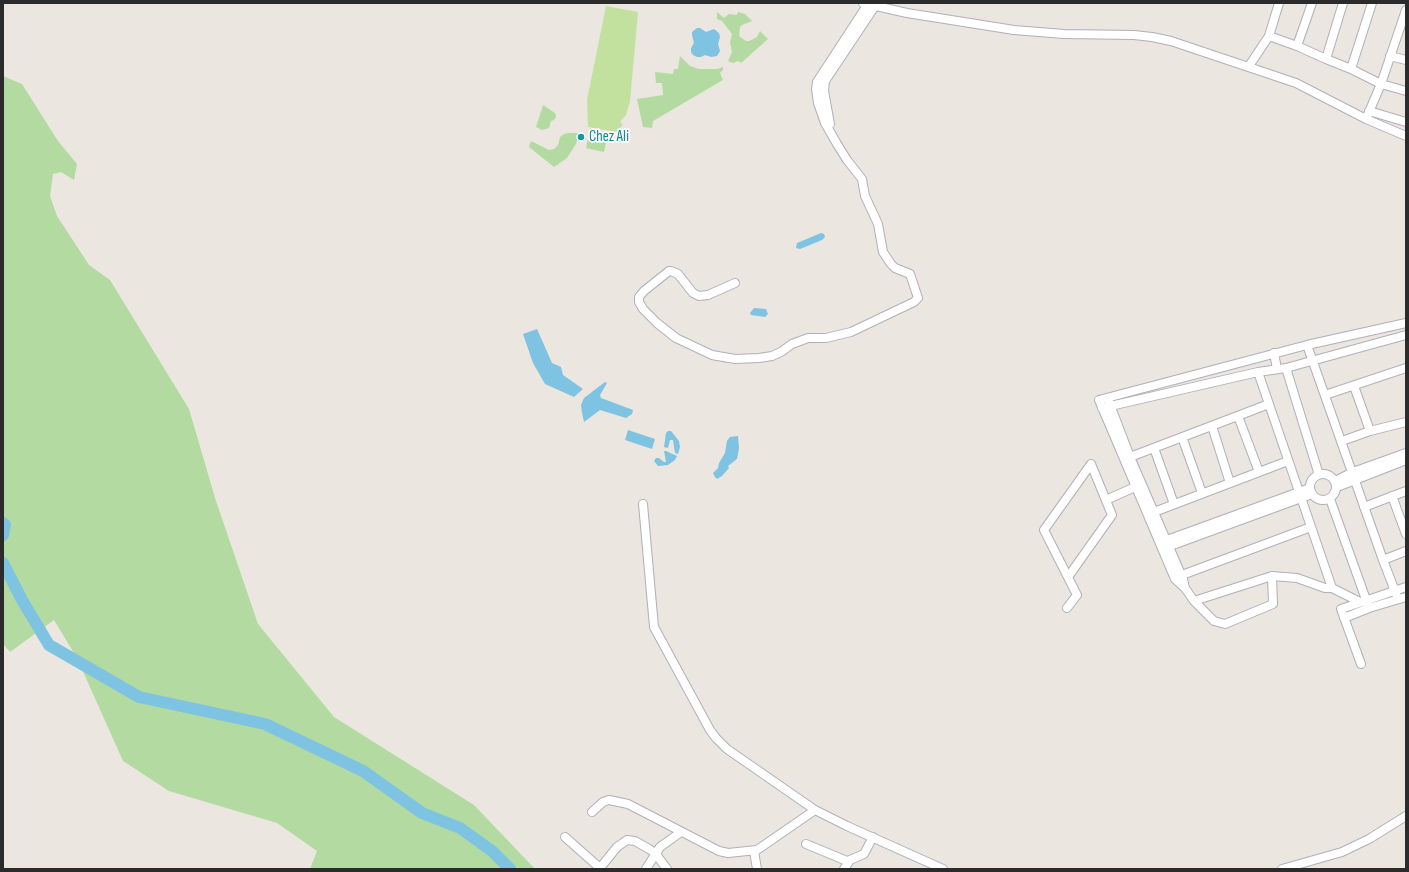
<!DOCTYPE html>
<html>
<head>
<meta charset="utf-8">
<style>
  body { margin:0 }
  #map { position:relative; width:1409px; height:872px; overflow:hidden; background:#ebe6df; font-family:"Sofia Sans Condensed",sans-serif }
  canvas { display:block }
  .frame { position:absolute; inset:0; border:4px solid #2b2b2b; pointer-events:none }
</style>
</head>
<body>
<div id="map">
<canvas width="1409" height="872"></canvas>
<div class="frame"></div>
</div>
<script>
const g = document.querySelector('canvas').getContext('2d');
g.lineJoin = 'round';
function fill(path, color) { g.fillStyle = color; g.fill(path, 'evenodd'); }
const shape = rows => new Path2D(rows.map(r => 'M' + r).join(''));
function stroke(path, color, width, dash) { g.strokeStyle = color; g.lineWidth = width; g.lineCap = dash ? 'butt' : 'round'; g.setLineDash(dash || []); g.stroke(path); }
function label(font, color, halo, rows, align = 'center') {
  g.font = font + ' "Sofia Sans Condensed",sans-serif'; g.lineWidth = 3.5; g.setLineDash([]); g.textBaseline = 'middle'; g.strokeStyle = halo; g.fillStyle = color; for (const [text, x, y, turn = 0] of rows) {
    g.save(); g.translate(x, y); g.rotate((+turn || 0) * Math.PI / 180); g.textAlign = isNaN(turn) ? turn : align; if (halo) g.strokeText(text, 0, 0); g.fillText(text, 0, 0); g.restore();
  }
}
fill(shape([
  [717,12,724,18,729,14,737,15,738,12,745,14,752,21,742,25,740,27,739,36,746,41,749,41,757,37,760,31,768,39,741,63,738,61,733,63,728,61,732,52,730,42,732,34,722,21,717,19],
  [680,56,690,66,699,69,717,69,723,67,723,70,720,73,723,80,653,121,652,128,643,127,637,99,663,95,662,83,656,83,655,72,673,74,674,69,678,69],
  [3,76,22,84,58,141,77,164,74,180,61,172,53,174,50,196,57,216,89,265,110,280,189,409,215,498,258,624,334,717,474,805,535,869,310,869,317,851,277,823,169,791,123,761,77,658,54,620,10,652,3,644],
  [543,105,555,113,556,117,554,120,551,121,549,128,542,130,536,127],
  [590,129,608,133,604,152,586,148],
  [568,133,579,133,576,144,567,158,554,167,529,147,531,141,549,150,554,149,558,145,560,137,564,134]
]), '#b3dba1');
fill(shape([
  [606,6,638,12,630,101,626,115,620,122,623,125,616,132,588,127,587,100]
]), '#c3e19e');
fill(shape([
  [697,28,700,28,706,32,714,29,719,33,720,37,718,44,720,51,717,56,711,57,705,55,701,57,697,57,693,55,691,52,691,48,694,43,692,35,692,32],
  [821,233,824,234,825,237,822,240,800,249,796,248,797,243],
  [754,308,766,309,768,314,765,317,751,315,750,313],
  [537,329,552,363,561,367,563,375,583,389,574,397,545,384,533,363,523,334],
  [605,382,607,383,600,395,601,398,633,410,632,414,626,418,600,410,584,422,582,413,581,405,584,398],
  [628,430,655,439,652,449,625,440],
  [668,431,671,431,679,441,680,447,678,454,675,453,673,440,670,440,668,448,664,447,666,433],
  [738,436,739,448,737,459,728,466,729,468,722,476,717,479,715,477,713,473,718,468,719,463,725,453,727,441,730,437],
  [664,451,666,451,677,456,675,460,668,465,658,466,654,461,656,458,659,458,664,462,666,462]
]), '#7ec3e1');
stroke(shape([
  [3,523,5,525,3,535],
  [3,563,22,600,49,645,139,697,265,724,363,771,422,813,460,828,492,851,510,869]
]), '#7ec3e1', 12);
const minor = shape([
  [863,3,907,13,1014,30,1064,34,1134,35,1152,37,1171,41,1296,83,1366,119,1406,136],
  [1269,36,1297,46,1326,59,1351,69,1381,84,1406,91],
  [1297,46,1312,3],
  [1390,56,1406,60],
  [1326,59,1343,3],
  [1249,66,1269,36,1279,3],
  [1351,69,1372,3],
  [1369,111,1406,122],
  [1366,119,1381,84,1406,10],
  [830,124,824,91,825,81,875,6],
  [735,283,708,295,699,296,693,293,678,274,671,271,669,271,644,291,639,297,639,302,643,309,657,323,676,338,712,355,735,359,759,358,772,356,781,352,792,344,808,338,826,338,851,332,914,302,918,298,910,274,895,268,891,264,883,252,878,224,865,196,862,179,847,160,837,144,825,123,818,103,816,89,817,82,868,4],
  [1307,345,1383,560,1398,599],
  [1274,353,1277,369],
  [1286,368,1319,475],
  [1258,372,1332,588],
  [1354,386,1370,431],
  [1325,395,1406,368],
  [1109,402,1130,457,1183,579,1185,588],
  [1102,408,1258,372,1286,368,1406,335],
  [1238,416,1259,472],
  [1212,426,1230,483],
  [1182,437,1202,493],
  [1342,441,1370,431,1406,422],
  [1154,448,1174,504],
  [1130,457,1269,404],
  '1310 487a13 13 0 1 1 26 0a13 13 0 1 1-26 0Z',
  [1335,481,1353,472,1406,453],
  [1337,487,1406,460],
  [1392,496,1406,534],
  [1330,499,1369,608],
  [1106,500,1135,487,1140,486],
  [643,504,654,627,710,730,716,738,727,749,815,810,847,826,943,869],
  [1364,507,1406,491],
  [1154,512,1288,461],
  [1167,540,1310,488],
  [1170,546,1312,494],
  [1383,560,1406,551],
  [1182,575,1311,527],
  [1272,576,1273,604,1225,624,1214,621,1194,601,1185,588,1175,579,1099,400,1307,345,1406,323],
  [1194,601,1272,576,1297,578,1325,588,1332,588,1360,602],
  [1067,608,1077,595,1044,530,1091,464,1112,515,1068,577],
  [1344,618,1369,608,1406,597],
  [1361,664,1341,609,1406,587],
  [592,812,603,802,609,800,628,804,719,851,728,853,757,850,815,810],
  [565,837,601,869],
  [806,844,847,861,850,860],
  [754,851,757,869],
  [600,868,617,847,627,840,635,841,649,849,655,853,667,869],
  [646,869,660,847,681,832],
  [844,869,850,860,864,854,873,837],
  [1282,869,1342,852,1369,839,1406,816]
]);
stroke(minor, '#afb0ba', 10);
stroke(minor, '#fff', 8);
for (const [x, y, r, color] of [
  [581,137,4,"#0f9aa8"]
]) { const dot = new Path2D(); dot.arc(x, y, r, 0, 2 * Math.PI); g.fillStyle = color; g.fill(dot); stroke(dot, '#fff', 1.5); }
label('15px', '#0d838f', '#fff', [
  ["Chez Ali",589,137]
], 'left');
</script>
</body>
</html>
